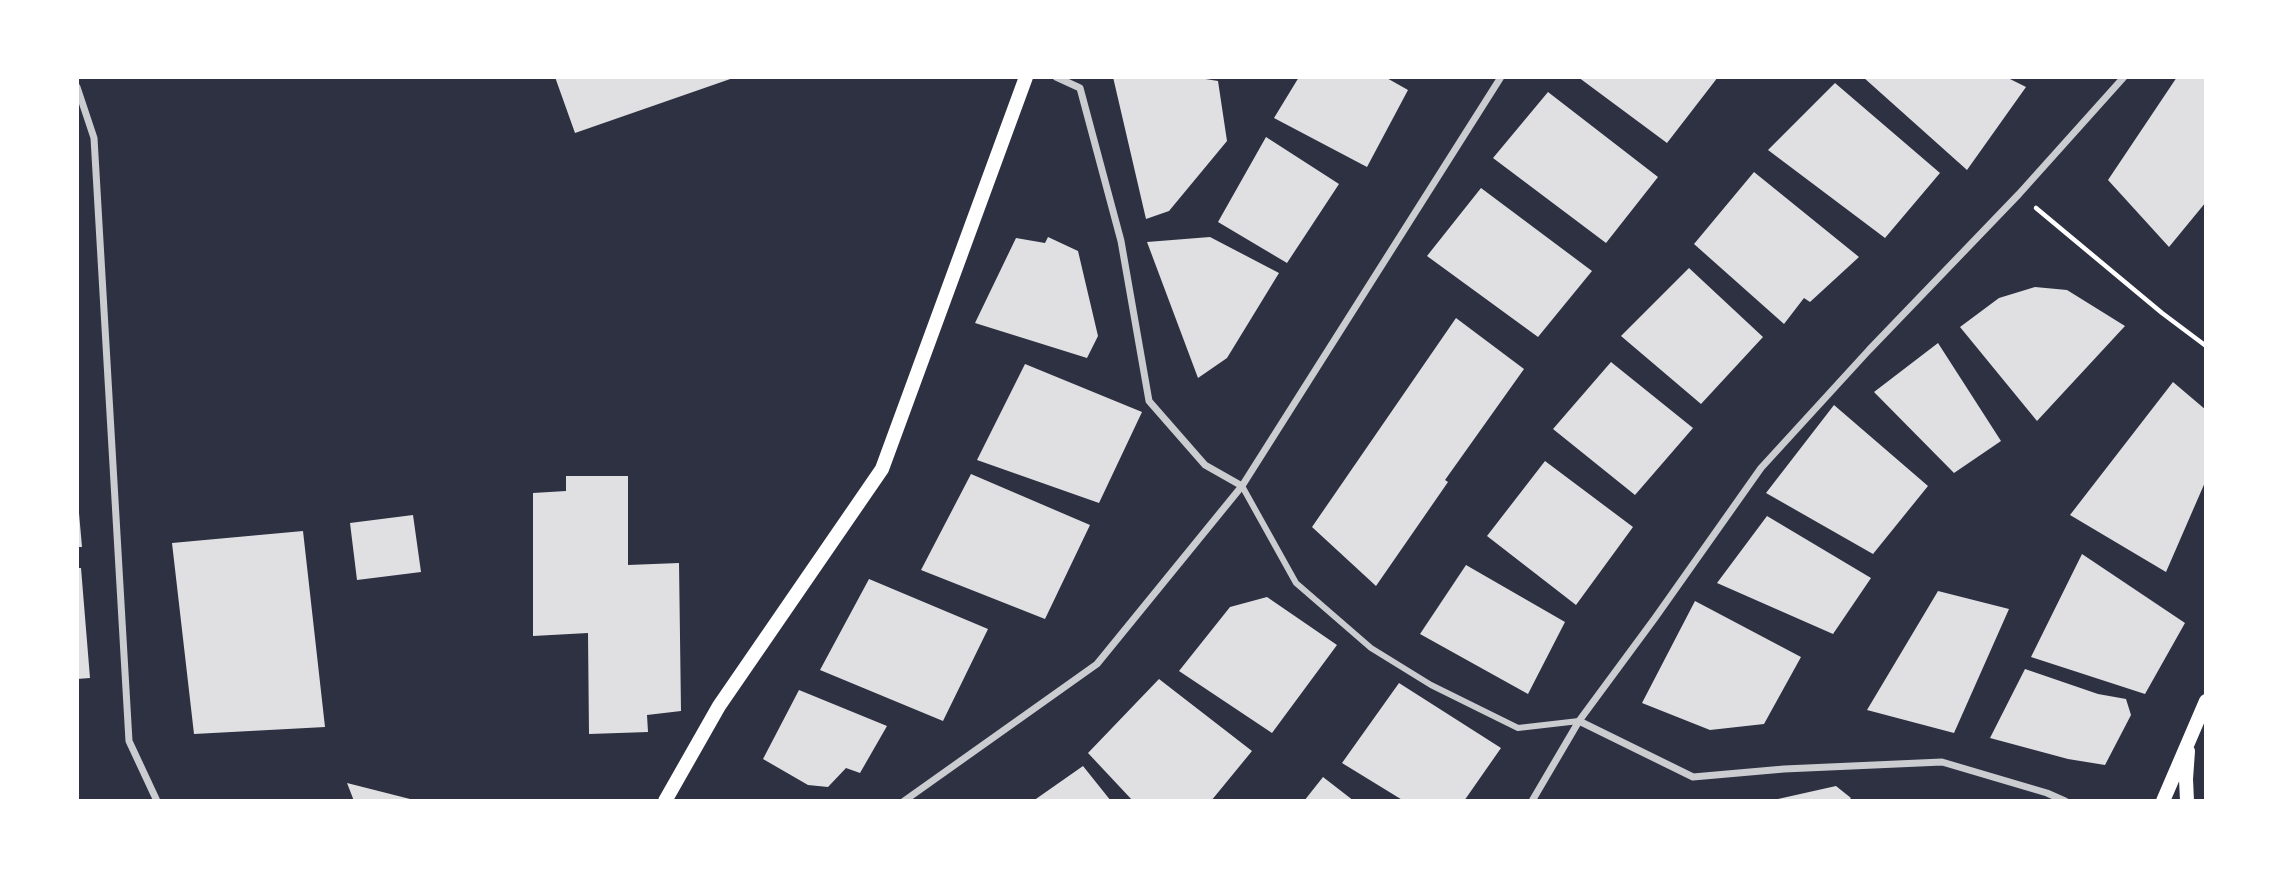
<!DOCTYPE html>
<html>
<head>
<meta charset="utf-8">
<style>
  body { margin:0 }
  #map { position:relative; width:2283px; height:878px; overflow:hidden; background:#2d3142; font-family:"Times New Roman",serif }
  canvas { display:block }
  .frame { position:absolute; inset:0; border:79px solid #fff; pointer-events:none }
</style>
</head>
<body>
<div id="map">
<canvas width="2283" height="878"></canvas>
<div class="frame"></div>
</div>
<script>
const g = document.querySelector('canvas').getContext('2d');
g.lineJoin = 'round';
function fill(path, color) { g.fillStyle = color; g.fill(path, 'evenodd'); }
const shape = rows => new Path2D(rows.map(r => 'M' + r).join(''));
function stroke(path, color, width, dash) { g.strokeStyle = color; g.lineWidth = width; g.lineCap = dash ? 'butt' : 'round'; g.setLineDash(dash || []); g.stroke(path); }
fill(shape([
  [555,77,736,77,575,133],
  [1113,77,1193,77,1218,81,1227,141,1169,211,1146,219],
  [1299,77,1385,77,1408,90,1367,167,1274,118],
  [1578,77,1718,77,1667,143],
  [1863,77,2006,77,2026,87,1967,170],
  [2177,77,2206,77,2206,202,2169,247,2108,180],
  [1835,83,1940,173,1885,238,1768,150],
  [1548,92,1658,177,1606,243,1493,158],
  [1266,137,1339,184,1287,263,1218,222],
  [1754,172,1859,257,1810,302,1804,298,1784,324,1694,244],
  [1481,188,1592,271,1538,337,1427,256],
  [1048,237,1078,251,1098,336,1087,358,975,323,1016,238,1045,243],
  [1210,237,1279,273,1227,358,1198,378,1147,242],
  [1689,268,1763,337,1701,404,1621,336],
  [2035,287,2067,290,2125,326,2037,421,1960,327,1999,298],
  [1456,318,1524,369,1445,480,1448,482,1376,586,1312,527],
  [1938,343,2001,441,1954,473,1874,392],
  [1611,362,1693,428,1635,495,1553,429],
  [1025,364,1142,412,1099,503,977,460],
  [2173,382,2206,410,2206,480,2166,572,2070,515],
  [1834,405,1928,486,1873,554,1766,493],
  [1545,461,1633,527,1576,605,1487,536],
  [971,474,1090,525,1045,619,921,570],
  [566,476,628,476,628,565,679,563,681,711,647,715,648,732,589,734,588,633,533,636,533,493,566,491],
  [77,513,79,513,82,547,77,547],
  [413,515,421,572,357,580,350,523],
  [1767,516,1871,578,1833,634,1717,583],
  [303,531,325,727,194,734,172,543],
  [2082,554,2185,623,2145,694,2031,657],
  [1466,565,1565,622,1528,694,1420,634],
  [77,568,81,568,90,678,77,679],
  [869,579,988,629,943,721,820,670],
  [1938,591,2009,609,1954,733,1867,710],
  [1267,597,1337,645,1272,733,1179,671,1230,607],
  [1695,601,1801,657,1764,724,1710,730,1642,703],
  [2025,669,2098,694,2126,699,2131,715,2105,765,2068,759,1990,738],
  [1159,679,1252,751,1211,801,1133,801,1088,753],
  [1399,683,1501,748,1464,801,1404,801,1342,763],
  [799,690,887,726,860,773,846,768,828,787,808,785,763,759],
  [1083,766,1111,801,1033,801],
  [1323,777,1354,801,1304,801],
  [347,783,414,800,414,801,354,801],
  [1836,786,1851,798,1848,801,1769,801]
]), '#e0e0e3');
stroke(shape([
  [2036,208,2162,313,2206,346]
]), '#fff', 4.5);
stroke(shape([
  [1242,486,1296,583,1371,648,1431,685,1518,728,1579,721]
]), '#caccd0', 6);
stroke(shape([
  [1056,77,1080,88,1121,241,1149,401,1205,465,1242,486],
  [77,87,94,138,129,741,157,801],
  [1579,721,1693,777,1784,769,1942,762,2047,793,2065,801],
  [904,801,1097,664,1242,486,1501,77],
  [1532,801,1579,721,1655,618,1761,468,1869,350,2019,194,2124,77]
]), '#caccd0', 7);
stroke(shape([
  [665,801,719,706,882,469,1026,77],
  [2163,801,2206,701],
  [2187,801,2186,779,2188,751]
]), '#fff', 14);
</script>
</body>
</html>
